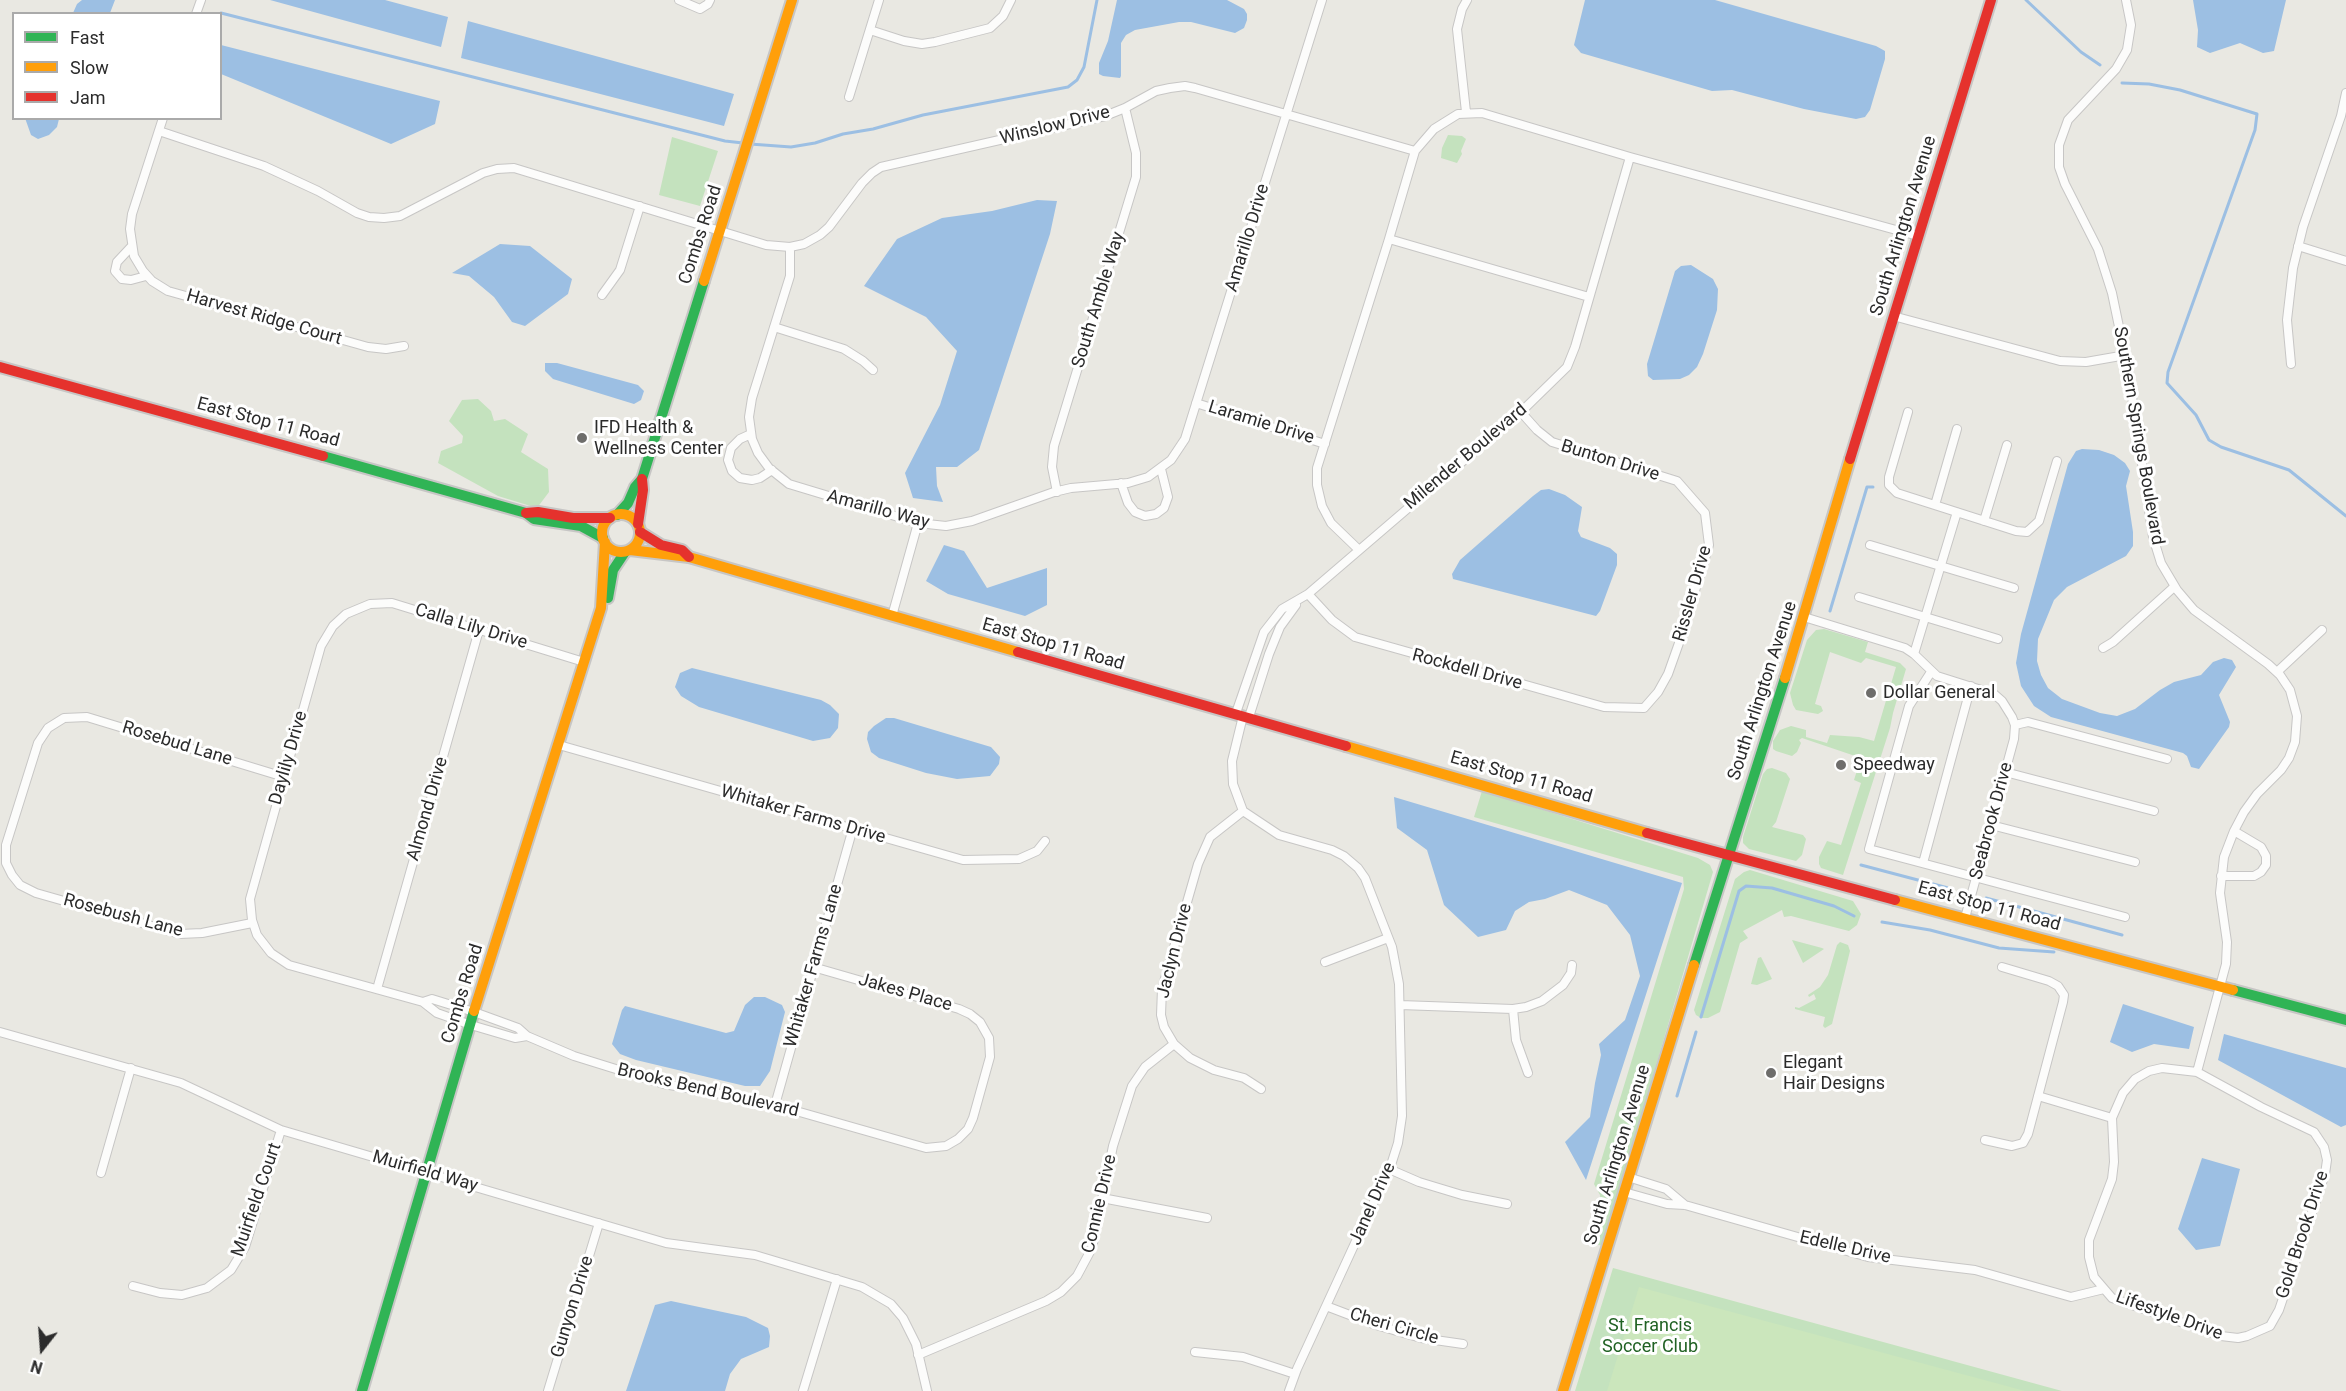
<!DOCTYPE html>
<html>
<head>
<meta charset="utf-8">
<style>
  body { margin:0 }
  #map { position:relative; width:2346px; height:1391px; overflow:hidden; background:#e9e8e2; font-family:Roboto,sans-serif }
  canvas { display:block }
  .legend { position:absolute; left:12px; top:12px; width:210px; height:108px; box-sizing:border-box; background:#fff; border:2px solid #aaa; margin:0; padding:8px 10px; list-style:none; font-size:18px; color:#2b2b2b }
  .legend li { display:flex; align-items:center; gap:12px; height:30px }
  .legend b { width:30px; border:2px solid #aaa }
  .north { position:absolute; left:12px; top:1319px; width:60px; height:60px; -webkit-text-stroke:4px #fff; paint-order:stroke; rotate:197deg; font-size:16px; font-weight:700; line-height:24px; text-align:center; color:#2b2b2b }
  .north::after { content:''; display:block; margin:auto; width:21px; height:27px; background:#2b2b2b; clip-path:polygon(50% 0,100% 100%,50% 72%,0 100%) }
</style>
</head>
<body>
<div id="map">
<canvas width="2346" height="1391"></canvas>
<ul class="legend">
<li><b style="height:8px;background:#30b455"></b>Fast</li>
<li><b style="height:8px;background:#ff9f0a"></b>Slow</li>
<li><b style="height:8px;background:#e5322d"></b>Jam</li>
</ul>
<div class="north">N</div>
</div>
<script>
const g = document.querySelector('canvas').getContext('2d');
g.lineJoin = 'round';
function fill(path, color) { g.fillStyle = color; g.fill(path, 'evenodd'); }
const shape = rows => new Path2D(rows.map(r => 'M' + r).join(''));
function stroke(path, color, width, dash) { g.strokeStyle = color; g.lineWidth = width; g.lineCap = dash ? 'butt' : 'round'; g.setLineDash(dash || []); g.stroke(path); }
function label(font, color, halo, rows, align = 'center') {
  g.font = font + ' Roboto,sans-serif'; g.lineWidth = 6; g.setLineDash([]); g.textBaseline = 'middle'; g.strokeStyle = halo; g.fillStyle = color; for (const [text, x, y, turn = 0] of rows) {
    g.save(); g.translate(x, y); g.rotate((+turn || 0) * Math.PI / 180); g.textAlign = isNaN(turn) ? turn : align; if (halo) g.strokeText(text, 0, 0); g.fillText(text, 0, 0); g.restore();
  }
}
fill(shape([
  [1448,135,1462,136,1466,139,1461,151,1462,154,1457,163,1441,158,1442,148],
  [672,137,718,151,700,206,659,195],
  [478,399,491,411,494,421,505,419,528,434,521,452,548,469,549,492,537,508,498,496,438,463,441,451,462,443,463,436,449,421,462,400],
  [1824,629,1868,642,1865,652,1900,663,1906,669,1893,713,1890,728,1843,875,1821,868,1819,864,1819,857,1827,841,1841,845,1861,783,1854,780,1861,758,1802,738,1799,740,1801,743,1797,752,1792,756,1776,751,1773,749,1773,741,1780,730,1791,726,1806,730,1806,737,1827,743,1830,735,1859,737,1874,741,1896,667,1866,658,1861,663,1830,652,1815,704,1821,706,1823,711,1818,714,1796,710,1793,705,1790,693,1807,640,1816,630],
  [1772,768,1786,773,1790,779,1776,822,1772,827,1803,835,1806,839,1802,855,1796,861,1749,849,1743,843,1743,837,1763,774,1767,769],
  [1482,791,1698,858,1710,865,1713,872,1603,1246,1595,1244,1601,1214,1600,1195,1594,1184,1684,889,1683,877,1474,817],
  [1750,870,1853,901,1861,914,1857,925,1849,931,1791,916,1784,917,1782,910,1743,931,1748,938,1740,943,1720,1012,1708,1018,1701,1018,1696,1015,1694,1010,1735,879,1744,872],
  [1792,940,1822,948,1824,949,1803,963],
  [1840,942,1848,945,1850,951,1832,1024,1825,1028,1823,1026,1825,1017,1795,1009,1795,1007,1799,1008,1816,999,1814,994,1809,997,1808,995,1820,987,1828,975,1837,945],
  [1761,957,1772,979,1757,985,1751,984,1758,958],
  [1613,1268,2062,1391,1575,1391]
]), '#c4e2be');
fill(shape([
  [1639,1287,2025,1391,1607,1391]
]), '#cbe6bc');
fill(shape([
  [82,0,115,0,110,13,73,13,77,4],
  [270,0,385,0,448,17,441,47],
  [1117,0,1227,0,1244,9,1247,14,1247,20,1244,28,1235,33,1191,22,1179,22,1135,30,1126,35,1121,43,1121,76,1120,78,1103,76,1099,74,1099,63,1108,41],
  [1585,0,1715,0,1876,46,1885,51,1885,59,1870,110,1865,117,1856,119,1804,109,1732,90,1712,91,1581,53,1574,45],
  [2193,0,2286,0,2274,51,2263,53,2240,43,2210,53,2197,47,2198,30],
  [468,21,734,94,724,126,461,58],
  [221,45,440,101,435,124,391,144,221,74],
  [25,118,59,118,59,119,57,127,49,135,38,139,31,135],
  [1037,200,1057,201,1050,234,979,450,957,467,936,467,937,486,943,502,913,498,905,473,940,405,957,351,926,317,864,286,897,239,942,218,992,211],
  [500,244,530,246,572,279,568,294,525,326,512,322,494,297,469,276,452,273],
  [1691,265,1713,279,1718,289,1717,310,1703,354,1697,367,1689,375,1680,379,1653,380,1648,376,1647,364,1675,271,1681,266],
  [545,363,557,363,638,385,644,391,641,400,634,404,553,379,545,371],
  [2082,449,2099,450,2114,455,2125,463,2130,471,2126,486,2133,532,2133,546,2126,556,2067,587,2054,600,2038,639,2037,661,2041,675,2048,688,2062,699,2100,713,2117,716,2135,709,2160,690,2174,682,2201,675,2213,662,2224,658,2232,660,2236,667,2219,695,2230,722,2229,727,2199,769,2191,767,2187,756,2183,753,2051,717,2034,706,2021,686,2016,663,2021,634,2068,464,2076,451],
  [1549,489,1565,495,1582,507,1578,531,1581,537,1610,548,1617,554,1617,565,1600,611,1596,616,1453,579,1452,574,1460,560,1533,496,1541,490],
  [944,545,964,551,987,588,1047,568,1047,605,1025,616,948,594,926,581],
  [692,668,821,700,830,705,839,714,838,728,830,738,813,741,699,707,681,696,675,687,680,673],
  [886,718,894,718,991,747,1000,757,999,764,990,776,957,779,926,773,879,758,871,752,867,739,868,732,874,726],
  [1394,797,1682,883,1586,1180,1565,1142,1590,1117,1595,1083,1601,1055,1599,1044,1625,1020,1640,976,1630,935,1607,905,1569,890,1545,899,1529,902,1515,911,1506,930,1478,937,1444,905,1427,850,1397,828],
  [754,997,765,997,782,1005,785,1012,770,1071,760,1086,745,1086,636,1060,620,1054,612,1044,622,1010,625,1006,726,1033,734,1031,745,1005],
  [2123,1004,2194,1027,2189,1049,2154,1044,2132,1052,2110,1042],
  [2224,1034,2346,1068,2346,1125,2341,1127,2218,1060],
  [2202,1158,2240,1169,2220,1246,2196,1250,2178,1229],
  [671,1301,746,1317,768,1328,770,1336,769,1347,741,1359,730,1374,725,1391,626,1391,655,1305]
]), '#9cbfe3');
stroke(shape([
  [2026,0,2081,52,2100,65],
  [221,13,725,141,743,143],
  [2122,83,2149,84,2180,90,2257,114,2255,130,2168,372,2167,383,2196,415,2209,440,2221,447,2289,470,2346,516],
  [750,144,791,147,815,143,843,134,873,129,923,115,1068,87,1077,80,1084,67,1097,0],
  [1830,611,1867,487,1873,487],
  [1861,865,1952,889],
  [1986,898,2122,935],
  [1882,922,1930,930,1999,948,2054,952],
  [1701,1017,1739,891,1746,886,1772,888,1834,906,1854,916],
  [1677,1096,1696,1032]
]), '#9cbfe3', 3);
const street = shape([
  [679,0,700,9,708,4,710,0],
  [2126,0,2131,25,2127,50,2116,69,2068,120,2059,145,2059,167,2065,184,2098,249,2112,293,2128,370,2153,537,2161,563,2177,590,2194,610,2268,664,2280,675,2290,690,2297,716,2295,742,2289,758,2281,770,2257,794,2244,812,2234,831,2224,857,2220,893,2227,942,2226,964,2197,1072],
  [196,14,201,0],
  [870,30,904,41,922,44,935,42,990,28,1003,16,1011,0],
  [849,97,879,0],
  [1466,112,1457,29,1462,9,1467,0],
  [163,118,132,214,130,229,134,256,143,271,152,281,168,291,368,347,386,349,404,346],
  [159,131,264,166,318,191,357,213,369,217,384,218,400,216,483,173,497,169,514,168,766,245,790,247,804,244,820,235,829,227,862,183,872,173,881,167,1105,116,1125,108,1156,91,1170,88,1185,86,1195,88,1415,151],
  [2298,246,2346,261],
  [131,247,117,262,115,271,122,279,131,280,146,276],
  [790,247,790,276,752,398,749,417,752,439,758,453,769,468,789,484,918,523,946,526,972,521,1054,492,1071,488,1128,483,1148,477,1171,460,1185,439,1322,0],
  [602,295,620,270,640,206],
  [1589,297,1389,239,1415,151,1434,129,1458,114,1482,113,1630,157,1918,236],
  [1893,316,2060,361,2086,362,2126,355],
  [774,327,844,349,863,361,873,370],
  [2291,364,2287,320,2293,268,2303,227,2341,116,2346,93],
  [1196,403,1325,444],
  [1908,412,1889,477,1889,485,1897,493,2016,531,2027,532,2039,521,2057,461],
  [751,434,740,439,731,448,728,460,732,471,740,478,752,480,760,478,772,470],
  [1121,483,1128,503,1135,512,1145,516,1156,514,1164,508,1168,497,1161,469],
  [1057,492,1052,467,1054,446,1136,177,1136,153,1125,108],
  [1935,505,1957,429],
  [1984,521,2007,445],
  [1870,545,2014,588],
  [1358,549,1331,523,1322,506,1317,485,1317,468,1389,239],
  [1308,594,1332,620,1355,637,1604,707,1644,708,1658,692,1668,674,1679,643,1709,545,1705,513,1677,481,1552,442,1537,430,1520,411],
  [1859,597,1998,639],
  [892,616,918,523],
  [1804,617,1905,648,1914,654,1937,676,1994,694,2002,701,2012,717,2015,725,2014,739,1965,918],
  [2103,648,2113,642,2174,587],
  [1914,654,1957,512],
  [1931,672,1909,706,1869,849,2125,917],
  [2277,672,2322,630],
  [1236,713,1264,632,1282,609,1308,594,1526,407,1567,367,1575,347,1630,157],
  [1243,716,1232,761,1233,784,1243,811,1279,835,1332,850,1344,856,1358,868,1365,878,1392,947,1399,984,1402,1116,1398,1143,1391,1165,1297,1369,1289,1391],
  [1249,717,1269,654,1280,627,1296,605],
  [2015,725,2028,722,2167,759],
  [559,745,963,860,1019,859,1037,851,1045,841],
  [2005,772,2154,811],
  [1243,811,1210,837,1198,864,1162,989,1161,1015,1164,1027,1174,1044,1190,1058,1214,1070,1244,1078,1261,1089],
  [1991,825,2135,862],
  [1923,863,1971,686],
  [2221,876,2254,876,2261,872,2266,865,2266,856,2261,847,2234,831],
  [252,923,202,933,180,934,36,893,20,885,12,875,6,863,6,845,38,743,48,728,64,718,87,717,284,777],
  [1325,962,1388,938],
  [377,989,479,630],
  [423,1002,432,999,474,1012,518,1028,527,1036,574,1056,664,1084,761,1101,926,1148,946,1146,958,1139,968,1129,973,1118,990,1057,989,1038,980,1022,970,1014,959,1009,813,967],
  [1400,1005,1513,1009,1526,1007,1542,1001,1563,985,1571,973,1572,965],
  [1513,1009,1516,1040,1528,1073],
  [0,1032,181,1083,281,1130,666,1243,755,1255,862,1287,891,1304,903,1318,916,1344,927,1391],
  [527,1036,515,1038,471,1025,437,1013,423,1002,289,965,271,953,257,935,252,920,250,899,321,646,333,626,346,614,370,604,392,603,584,662],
  [2162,1068,2197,1072,2261,1107,2314,1132,2324,1147,2327,1160,2325,1174,2279,1310,2270,1326,2247,1336,2238,1338,2221,1336,2112,1298,2094,1277,2089,1257,2089,1240,2112,1179,2114,1162,2112,1118,2123,1093,2135,1079,2149,1071,2162,1068],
  [2038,1096,2112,1118],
  [775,1105,853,828],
  [1985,1140,2012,1146,2023,1143,2028,1134,2063,1002,2064,995,2058,986,2049,981,2002,967],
  [1389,1169,1419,1182,1462,1195,1507,1204],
  [101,1173,131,1068],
  [1628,1177,1666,1189,1685,1205],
  [1624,1192,1667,1204,1685,1205,1868,1257,1975,1270,2071,1297,2104,1289],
  [1102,1198,1207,1218],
  [133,1286,160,1293,182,1295,207,1288,231,1270,245,1247,281,1130],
  [1326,1306,1376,1325,1421,1338,1463,1344],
  [1195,1352,1243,1357,1295,1374],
  [918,1355,1046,1301,1061,1292,1077,1276,1092,1248,1113,1146,1132,1086,1145,1067,1174,1044],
  [548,1391,599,1223],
  [803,1391,837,1279]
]);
const fast = shape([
  [323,456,526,513,534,519,581,526,603,538],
  [617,515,628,503,635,487,642,479,704,281],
  [608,598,613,570,625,552],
  [1694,965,1785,678],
  [2233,990,2346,1020],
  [362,1391,474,1011]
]);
const slow = shape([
  [704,281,792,0],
  '602 533a19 19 0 1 1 38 0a19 19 0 1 1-38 0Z',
  [630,550,689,557,1018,652],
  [1785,678,1850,459],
  [1346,746,1647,833],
  [1895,900,2233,990],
  [474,1011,601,608,605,542],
  [1563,1391,1694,965]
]);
const jam = shape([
  [0,367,323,456],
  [1850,459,1991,0],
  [526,513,538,512,573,518,610,518],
  [638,524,643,490,642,479],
  [640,532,661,545,682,550,689,557],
  [1018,652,1346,746],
  [1647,833,1895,900]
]);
stroke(street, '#c7c6c5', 10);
stroke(fast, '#c7c6c5', 14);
stroke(slow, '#c7c6c5', 14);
stroke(jam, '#c7c6c5', 14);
stroke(street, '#fcfcfb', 8);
stroke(fast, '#30b455', 10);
stroke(slow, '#ff9f0a', 10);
stroke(jam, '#e5322d', 10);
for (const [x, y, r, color] of [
  [582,438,6,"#6e6d6b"],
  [1871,693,6,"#6e6d6b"],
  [1841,765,6,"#6e6d6b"],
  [1771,1073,6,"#6e6d6b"]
]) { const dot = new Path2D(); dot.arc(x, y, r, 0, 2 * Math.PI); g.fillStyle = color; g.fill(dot); stroke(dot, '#fff', 2); }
label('18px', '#2b2b2b', '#fff', [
  ["Winslow Drive",1055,126,-14],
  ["South Arlington Avenue",1904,226,-73],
  ["Combs Road",701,235,-72],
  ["Amarillo Drive",1248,238,-73],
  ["South Amble Way",1099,300,-73],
  ["Harvest Ridge Court",264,318,16],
  ["East Stop 11 Road",268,423,15],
  ["Laramie Drive",1261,423,17],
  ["Southern Springs Boulevard",2138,436,80],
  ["Milender Boulevard",1466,457,-40],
  ["Bunton Drive",1610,461,17],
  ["Amarillo Way",878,510,15],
  ["Rissler Drive",1693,594,-74],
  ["Calla Lily Drive",471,627,17],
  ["East Stop 11 Road",1053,645,16],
  ["Rockdell Drive",1467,670,15],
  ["South Arlington Avenue",1763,691,-72],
  ["Rosebud Lane",177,744,17],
  ["Daylily Drive",289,758,-74],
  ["East Stop 11 Road",1521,778,16],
  ["Almond Drive",428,809,-74],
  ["Whitaker Farms Drive",803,815,16],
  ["Seabrook Drive",1992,821,-75],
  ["East Stop 11 Road",1989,907,15],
  ["Rosebush Lane",123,916,15],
  ["Jaclyn Drive",1175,951,-76],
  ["Whitaker Farms Lane",814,966,-74],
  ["Jakes Place",905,993,16],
  ["Combs Road",463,994,-73],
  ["Brooks Bend Boulevard",708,1091,13],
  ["South Arlington Avenue",1618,1155,-73],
  ["Muirfield Way",425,1172,16],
  ["Muirfield Court",257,1200,-71],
  ["Connie Drive",1100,1204,-77],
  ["Janel Drive",1373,1204,-66],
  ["Gold Brook Drive",2303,1235,-72],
  ["Edelle Drive",1845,1248,13],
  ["Gunyon Drive",573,1307,-73],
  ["Lifestyle Drive",2169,1316,20],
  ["Cheri Circle",1394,1327,16]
]);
label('18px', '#2b2b2b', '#fff', [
  ["IFD Health &",594,428],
  ["Wellness Center",594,449],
  ["Dollar General",1883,693],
  ["Speedway",1853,765],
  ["Elegant",1783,1063],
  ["Hair Designs",1783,1084]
], 'left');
label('18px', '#216224', '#fff', [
  ["St. Francis",1650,1326],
  ["Soccer Club",1650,1347]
]);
</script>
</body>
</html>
